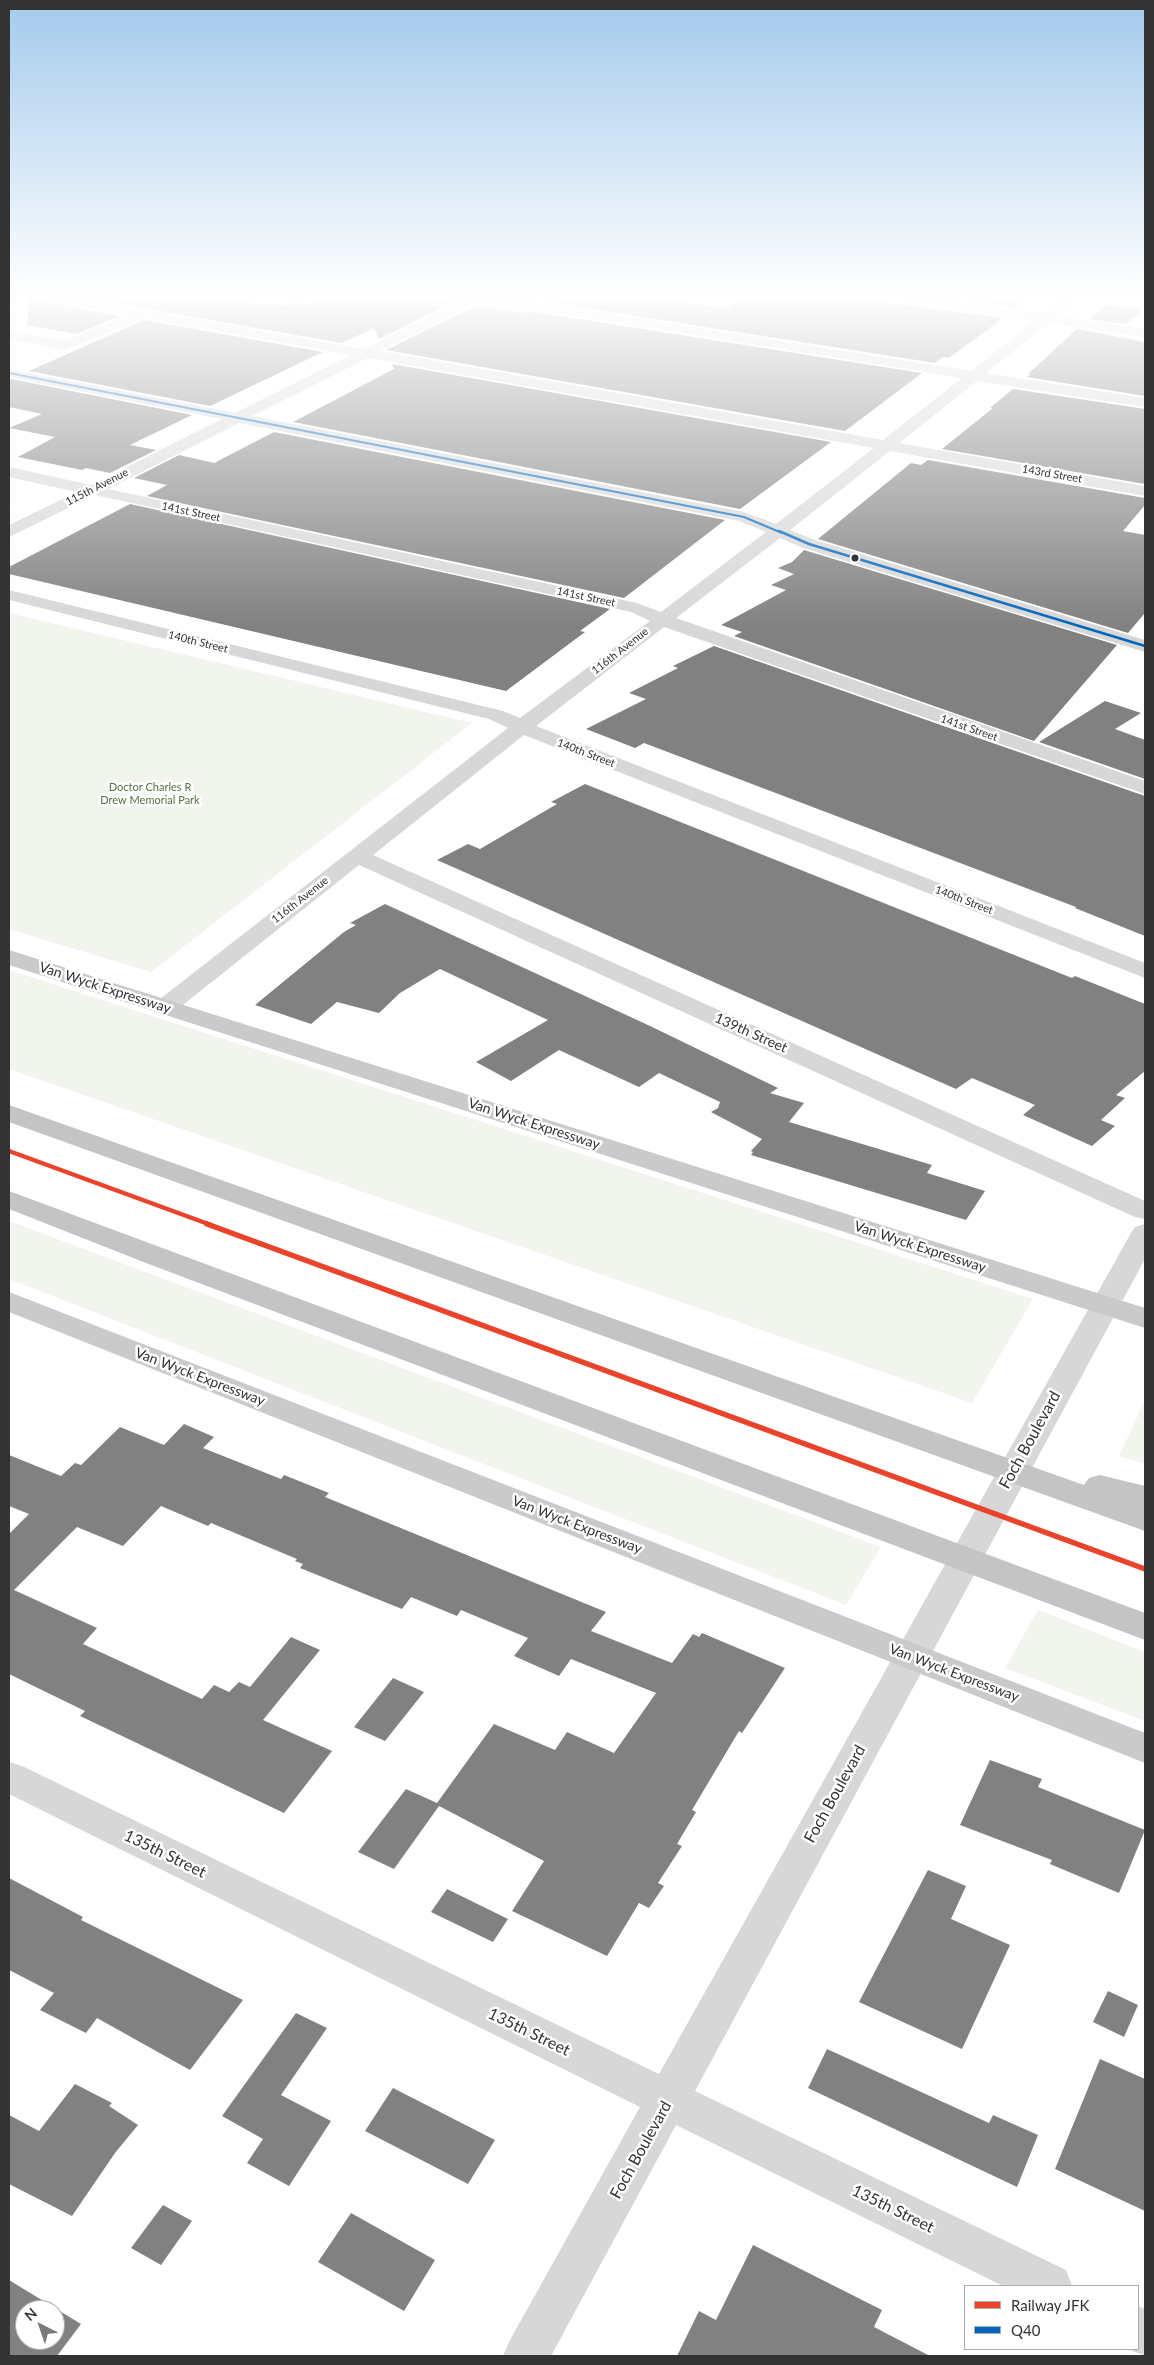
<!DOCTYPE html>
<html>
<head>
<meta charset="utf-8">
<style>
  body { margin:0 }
  #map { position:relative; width:1154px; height:2365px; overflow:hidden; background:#fff; font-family:Lato,sans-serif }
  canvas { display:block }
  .frame { position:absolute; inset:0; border:10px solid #333; pointer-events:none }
  .legend { position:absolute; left:964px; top:2285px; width:175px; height:65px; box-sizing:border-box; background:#fff; border:1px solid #adadad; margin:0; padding:6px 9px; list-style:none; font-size:15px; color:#333 }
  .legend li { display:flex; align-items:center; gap:10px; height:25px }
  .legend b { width:25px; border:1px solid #adadad }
  .north { position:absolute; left:15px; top:2300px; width:50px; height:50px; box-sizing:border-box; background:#fff; border:1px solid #adadad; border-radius:50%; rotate:319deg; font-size:14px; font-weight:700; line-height:20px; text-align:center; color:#333 }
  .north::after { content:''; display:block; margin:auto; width:18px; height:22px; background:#7a7a7a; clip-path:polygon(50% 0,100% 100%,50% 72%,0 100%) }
</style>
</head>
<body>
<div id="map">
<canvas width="1154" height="2365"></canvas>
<div class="frame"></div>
<ul class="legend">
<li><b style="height:6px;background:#ea432c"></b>Railway JFK</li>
<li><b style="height:6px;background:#0065bd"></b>Q40</li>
</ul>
<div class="north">N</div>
</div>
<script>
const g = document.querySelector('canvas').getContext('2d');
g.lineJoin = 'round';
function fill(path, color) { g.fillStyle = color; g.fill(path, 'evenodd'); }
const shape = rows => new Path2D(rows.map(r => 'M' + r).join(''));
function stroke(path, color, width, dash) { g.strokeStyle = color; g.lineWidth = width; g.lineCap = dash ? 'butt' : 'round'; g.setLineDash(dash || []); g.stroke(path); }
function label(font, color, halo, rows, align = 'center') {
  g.font = font + ' Lato,sans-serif'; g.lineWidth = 5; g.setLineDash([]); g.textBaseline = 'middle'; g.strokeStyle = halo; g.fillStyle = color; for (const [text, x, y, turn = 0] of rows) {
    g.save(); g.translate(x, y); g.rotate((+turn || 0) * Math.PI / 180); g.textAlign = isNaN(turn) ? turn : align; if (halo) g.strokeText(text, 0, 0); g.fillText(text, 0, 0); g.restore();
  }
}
fill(shape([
  [9,613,472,723,151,972,9,929],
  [9,970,1033,1299,972,1403,9,1069],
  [9,1221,881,1547,846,1605,9,1279],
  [1145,1400,1145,1464,1119,1456],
  [1038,1610,1145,1652,1145,1721,1005,1668]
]), '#f1f5ed');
fill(shape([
  [29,296,35,296,43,302,120,316,76,334,27,325],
  [73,296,189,296,286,306,294,302,308,304,326,296,413,296,453,302,379,339,374,328,342,343],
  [556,296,644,296,727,309,744,298,756,300,763,296,837,296,1003,318,949,358,943,357,935,363,546,302],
  [972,296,1031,296,1015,308,965,300],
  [1105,305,1142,310,1126,324,1089,319],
  [476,306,523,313,529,311,922,373,845,431,386,350],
  [144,320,323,352,210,406,29,371],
  [1077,329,1145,342,1145,396,1027,377,1031,374,1028,374],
  [392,364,831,442,740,509,293,422,394,369],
  [11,379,192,415,130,445,156,450,110,473,86,468,82,470,18,457,55,437,9,428,42,414,9,407,9,380],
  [1013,389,1145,409,1145,484,942,449,993,408,990,408],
  [274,432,725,520,624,598,147,496,167,485,134,478,179,455,214,463],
  [928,460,1145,498,1145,505,1123,531,1145,535,1145,613,1128,633,818,539,911,463,921,465],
  [130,504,610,609,580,631,585,632,506,691,9,574,9,567],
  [804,550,1117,645,1034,741,734,636,742,632,721,625,786,590,771,585,794,574,778,568,792,562],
  [714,646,1145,796,1145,936,1075,908,1076,907,644,743,635,748,586,729,646,699,629,693,678,668,673,666],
  [1105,701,1141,713,1115,729,1145,740,1145,779,1039,742],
  [585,784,1072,978,1075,976,1145,1004,1145,1071,1116,1095,1125,1098,1101,1120,1115,1126,1092,1146,1023,1115,1035,1105,972,1078,956,1089,437,860,468,844,480,849,557,804,551,802],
  [385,904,648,1025,778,1088,770,1093,804,1103,789,1122,932,1165,927,1173,985,1191,966,1220,751,1155,753,1152,751,1151,762,1139,711,1112,718,1108,720,1102,659,1073,639,1087,559,1050,511,1081,476,1062,548,1020,440,969,400,993,379,1013,337,1002,311,1024,255,1005,344,932,356,925,350,923],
  [184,1424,214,1437,203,1448,281,1479,284,1475,329,1493,325,1497,606,1612,591,1631,672,1663,693,1634,699,1637,702,1633,785,1668,742,1733,739,1731,692,1810,696,1812,677,1844,682,1846,658,1883,664,1886,649,1908,639,1903,607,1956,512,1911,544,1861,439,1806,394,1869,358,1852,406,1789,437,1803,494,1724,555,1750,567,1732,614,1753,656,1693,571,1659,559,1676,514,1656,528,1638,461,1610,457,1616,411,1597,402,1609,300,1568,303,1564,295,1561,297,1559,211,1523,208,1526,161,1506,123,1546,77,1527,14,1590,97,1628,83,1644,202,1699,214,1685,229,1692,239,1682,250,1687,291,1637,320,1650,263,1720,332,1751,284,1813,80,1716,85,1711,9,1674,9,1534,29,1514,9,1506,9,1455,61,1476,75,1463,81,1465,120,1427,164,1445],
  [393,1678,424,1692,385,1741,354,1727],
  [990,1760,1042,1779,1038,1787,1145,1830,1119,1893,1050,1864,1052,1860,960,1825],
  [928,1870,966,1886,951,1919,1010,1945,962,2049,859,2002],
  [9,1878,83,1917,81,1920,243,2000,190,2070,97,2018,86,2033,40,2010,54,1993,9,1970],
  [447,1889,508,1919,493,1942,431,1912],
  [1108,1991,1138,2005,1124,2037,1093,2022],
  [296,2013,327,2028,281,2095,331,2121,289,2186,247,2163,263,2139,222,2116],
  [827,2049,989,2123,993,2115,1038,2135,1017,2187,808,2088],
  [1100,2059,1145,2079,1145,2211,1055,2169],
  [75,2084,112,2103,109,2106,138,2125,115,2153,72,2216,9,2184,9,2115,39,2131],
  [393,2088,495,2140,468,2184,365,2131],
  [163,2205,192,2221,161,2265,131,2248],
  [351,2213,435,2260,404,2311,318,2262],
  [753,2245,882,2310,874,2327,930,2356,677,2356,699,2311,716,2320],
  [9,2280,81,2324,57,2356,9,2356],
  [25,2310,55,2310,55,2340,25,2340]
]), '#818181');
fill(shape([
  [37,296,64,296,364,349,470,296,499,296,971,371,1035,321,898,300,892,296,922,296,1043,314,1066,296,1080,296,1058,316,1145,329,1145,337,1049,323,986,373,1145,398,1145,407,977,381,899,443,1145,486,1145,496,890,451,790,530,815,540,1145,640,1145,652,803,548,780,538,676,618,1145,781,1145,794,664,627,536,726,1145,963,1145,978,524,735,373,855,1145,1201,1145,1219,1135,1217,359,865,174,1012,165,1014,156,1012,153,1007,156,1002,508,728,489,719,9,600,9,590,503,711,520,718,650,621,631,612,95,495,9,537,9,525,77,492,9,477,9,467,91,485,222,419,9,377,9,369,235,413,351,355,144,318,65,350,9,339,9,331,64,341,127,315,43,300,37,296],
  [481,301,962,378,883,440,380,351,481,301],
  [368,358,874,448,776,524,744,512,252,416,368,358],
  [239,423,739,521,766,532,661,612,637,603,108,489,239,423],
  [1145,1224,1145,1259,695,2091,1066,2270,1072,2286,1003,2286,676,2125,551,2356,503,2356,510,2340,640,2107,9,1794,9,1762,22,1766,659,2074,1131,1233,1135,1227,1145,1224],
  [1138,2306,1145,2309,1145,2356,1128,2349,1138,2349,1138,2306]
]), '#d7d7d7');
fill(shape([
  [9,950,1145,1308,1145,1328,9,965,9,950],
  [9,1292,1145,1733,1145,1763,9,1312,9,1292]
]), '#cacaca');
fill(shape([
  [9,1105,1084,1485,1089,1478,1100,1475,1145,1486,1145,1531,9,1122,9,1105],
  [9,1191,1145,1613,1145,1640,146,1263,9,1209,9,1191]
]), '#c4c4c4');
stroke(shape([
  [9,373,744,517,782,533]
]), '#0065bd', 2);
stroke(shape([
  [779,531,809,544,1145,646]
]), '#0065bd', 2.5);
stroke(shape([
  [9,1151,211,1225]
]), '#ea432c', 4.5);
stroke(shape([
  [207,1224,1145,1569]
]), '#ea432c', 5.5);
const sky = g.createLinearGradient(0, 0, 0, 627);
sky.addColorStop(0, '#a3caec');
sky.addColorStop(0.47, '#fff');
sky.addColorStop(1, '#ffffff00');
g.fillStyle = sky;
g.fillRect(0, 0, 1154, 627);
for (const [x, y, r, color] of [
  [855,558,4.5,"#333"]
]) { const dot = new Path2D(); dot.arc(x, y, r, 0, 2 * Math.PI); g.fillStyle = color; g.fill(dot); stroke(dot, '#fff', 2); }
label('11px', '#333', '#fff', [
  ["143rd Street",1052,474,10],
  ["115th Avenue",97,487,-27],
  ["141st Street",191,512,12],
  ["141st Street",586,597,12],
  ["140th Street",198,642,14],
  ["116th Avenue",620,651,-38],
  ["141st Street",969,728,19],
  ["140th Street",586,753,21],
  ["116th Avenue",300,900,-38],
  ["140th Street",964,900,21]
]);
label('11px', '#56703f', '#fff', [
  ["Doctor Charles R",150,787],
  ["Drew Memorial Park",150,800]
]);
label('14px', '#333', '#fff', [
  ["Van Wyck Expressway",105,988,18],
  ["139th Street",751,1033,24],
  ["Van Wyck Expressway",534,1124,18],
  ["Van Wyck Expressway",920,1247,18],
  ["Van Wyck Expressway",200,1377,21],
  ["Van Wyck Expressway",577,1525,21],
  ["Van Wyck Expressway",954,1673,21]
]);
label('16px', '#333', '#fff', [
  ["Foch Boulevard",1030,1440,-61],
  ["Foch Boulevard",835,1794,-61],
  ["135th Street",165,1854,26],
  ["135th Street",529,2032,26],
  ["Foch Boulevard",641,2150,-61],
  ["135th Street",893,2209,26]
]);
</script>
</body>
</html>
